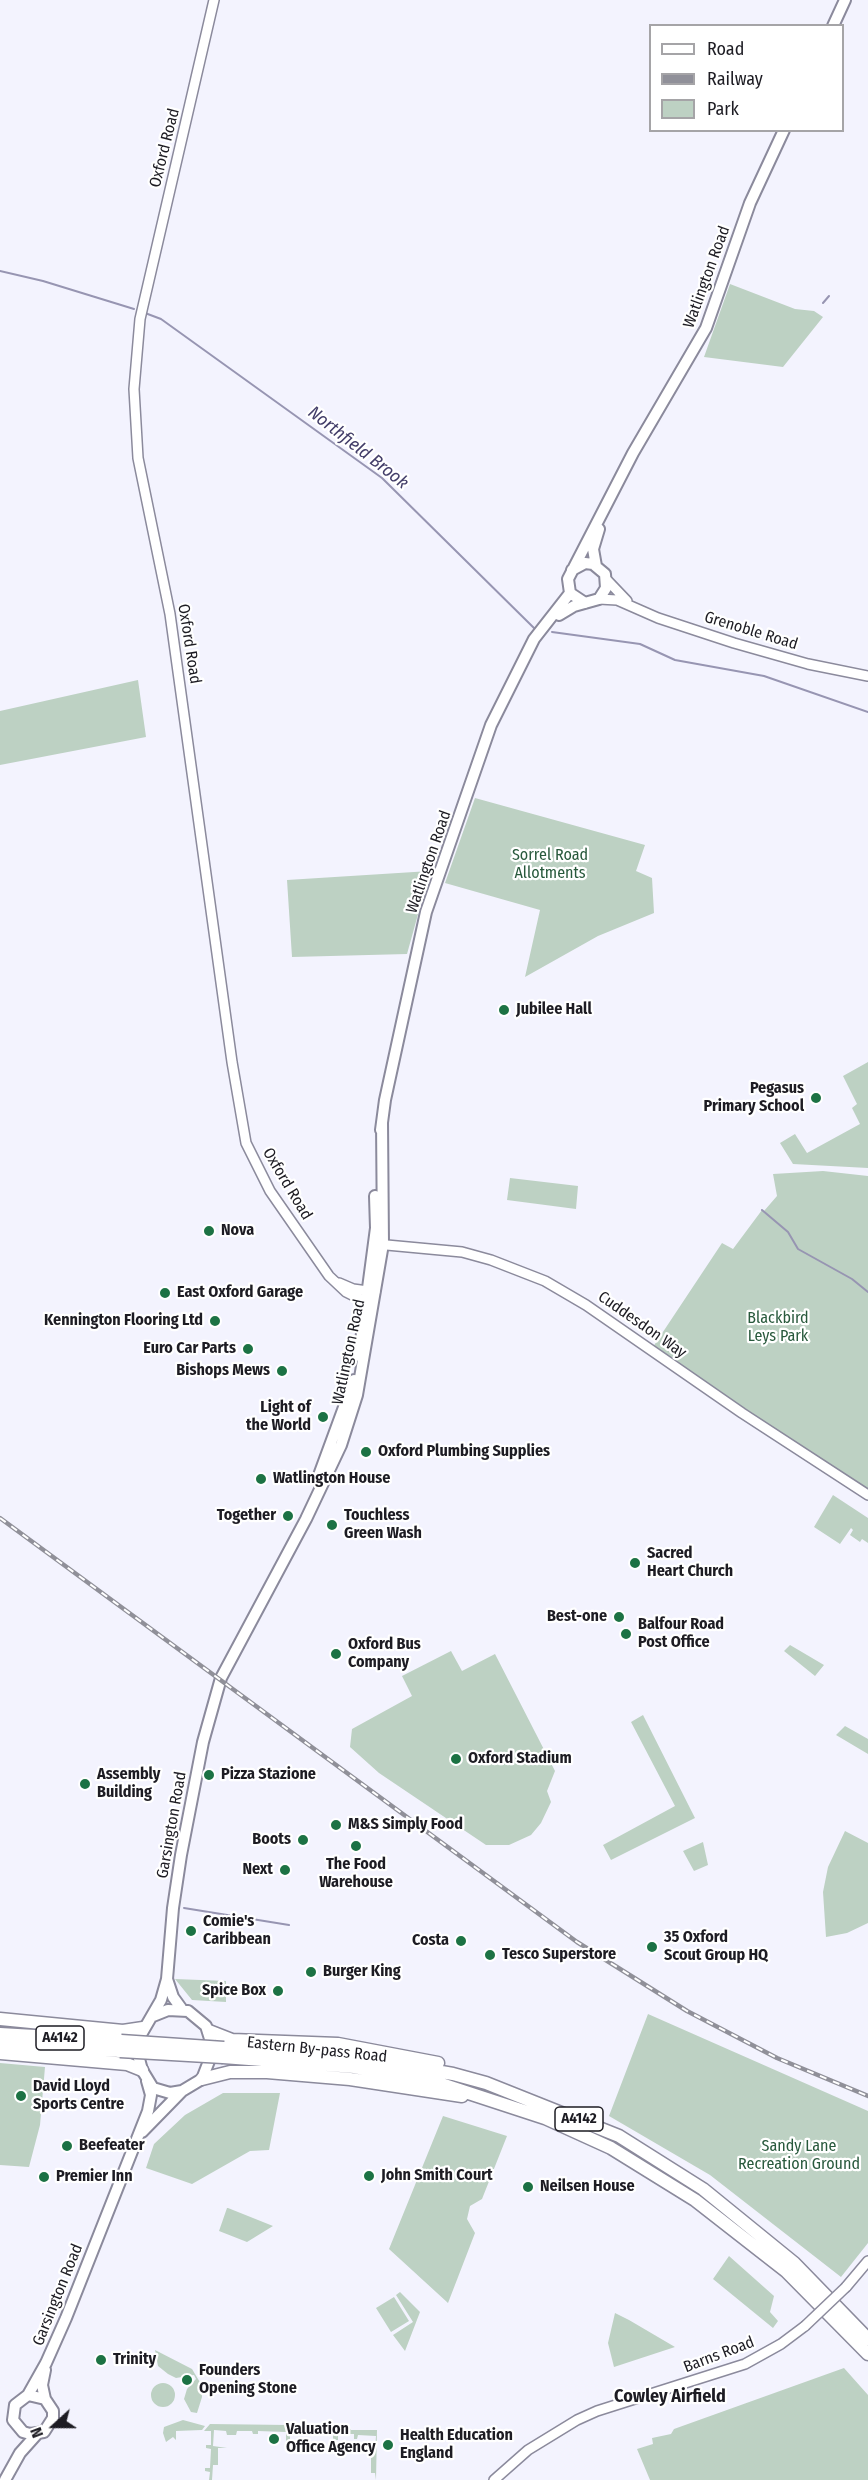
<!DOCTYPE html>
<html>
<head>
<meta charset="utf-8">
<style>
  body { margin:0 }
  #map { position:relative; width:868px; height:2480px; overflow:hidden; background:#f3f3fe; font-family:"Fira Sans Condensed",sans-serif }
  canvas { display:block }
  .legend { position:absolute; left:649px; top:24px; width:195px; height:108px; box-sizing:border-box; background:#fff; border:2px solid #a5a4a7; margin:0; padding:8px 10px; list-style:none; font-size:18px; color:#1d1c23 }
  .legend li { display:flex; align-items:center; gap:12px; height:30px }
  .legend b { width:30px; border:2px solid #a5a4a7 }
  .north { position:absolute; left:24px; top:2396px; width:60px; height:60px; -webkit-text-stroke:4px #fff; paint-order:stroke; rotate:249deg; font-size:16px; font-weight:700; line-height:24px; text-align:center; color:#1d1c23 }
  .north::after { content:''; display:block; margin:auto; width:21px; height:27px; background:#1d1c23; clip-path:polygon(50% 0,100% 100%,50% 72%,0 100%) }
</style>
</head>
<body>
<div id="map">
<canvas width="868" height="2480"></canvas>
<ul class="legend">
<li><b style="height:8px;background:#fff"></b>Road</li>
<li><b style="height:8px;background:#909099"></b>Railway</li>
<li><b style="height:16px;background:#bdd1c3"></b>Park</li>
</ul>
<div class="north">N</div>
</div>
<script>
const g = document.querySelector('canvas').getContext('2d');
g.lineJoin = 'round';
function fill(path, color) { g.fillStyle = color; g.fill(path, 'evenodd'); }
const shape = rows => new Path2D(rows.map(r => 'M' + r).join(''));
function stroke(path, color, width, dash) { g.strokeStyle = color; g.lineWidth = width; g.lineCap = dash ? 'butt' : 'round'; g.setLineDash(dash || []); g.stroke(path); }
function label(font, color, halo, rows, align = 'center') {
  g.font = font + ' "Fira Sans Condensed",sans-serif'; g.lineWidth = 4.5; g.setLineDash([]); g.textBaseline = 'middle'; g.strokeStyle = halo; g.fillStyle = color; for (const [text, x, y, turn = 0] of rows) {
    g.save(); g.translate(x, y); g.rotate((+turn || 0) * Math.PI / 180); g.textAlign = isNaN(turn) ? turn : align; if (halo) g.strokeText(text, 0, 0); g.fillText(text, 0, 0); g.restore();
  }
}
fill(shape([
  [730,284,795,309,814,311,823,317,783,367,704,357],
  [138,680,146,737,0,765,0,711],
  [475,798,645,845,636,871,652,878,654,913,598,936,525,977,540,910,445,883],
  [430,871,407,954,292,957,287,880],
  [868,1062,868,1168,793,1164,780,1143,795,1134,807,1153,860,1124,852,1108,857,1104,843,1076],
  [823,1171,868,1176,868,1493,651,1350,722,1243,733,1249,762,1210,764,1211,777,1196,773,1174],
  [510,1178,578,1186,576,1209,507,1200],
  [833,1495,868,1518,868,1543,862,1539,860,1542,850,1535,853,1530,851,1528,840,1544,814,1527],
  [790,1645,824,1665,815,1676,784,1651],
  [451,1651,462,1671,495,1654,555,1771,547,1791,551,1802,541,1823,531,1835,509,1845,486,1845,379,1773,350,1747,352,1729,412,1696,402,1676],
  [643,1715,695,1818,611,1860,603,1845,675,1806,631,1722],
  [845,1726,868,1739,868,1754,836,1735],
  [845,1831,868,1843,868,1923,847,1933,826,1937,823,1892,828,1867],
  [703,1842,708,1865,694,1871,683,1851],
  [175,1979,226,1981,226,2002,192,2000],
  [648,2014,868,2111,868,2243,841,2277,710,2175,609,2116],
  [0,2063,45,2067,40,2125,29,2167,0,2165],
  [223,2093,280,2093,269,2150,250,2151,192,2184,146,2168,154,2144,185,2115],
  [443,2116,507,2136,482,2199,470,2206,467,2219,475,2233,448,2303,389,2249],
  [227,2208,228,2208,273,2226,247,2242,219,2231],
  [729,2256,774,2296,770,2312,778,2321,773,2328,713,2279],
  [400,2292,420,2312,405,2351,393,2335,413,2322,396,2295],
  [394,2297,409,2321,391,2332,376,2308],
  [615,2313,629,2320,675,2347,614,2367,608,2343],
  [155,2350,192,2369,201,2384,202,2397,197,2413,191,2412,184,2399,187,2389,196,2379,194,2375,176,2378,168,2374,158,2366],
  [844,2368,868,2395,868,2480,650,2480,637,2449,653,2444,652,2438,671,2434,674,2429],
  '151 2395a12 12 0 1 1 24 0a12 12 0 1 1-24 0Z',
  [183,2420,205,2426,202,2430,176,2431,176,2440,173,2437,166,2442,163,2433,164,2427],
  [210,2424,288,2425,290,2429,290,2448,286,2445,286,2432,258,2431,258,2434,253,2434,252,2431,237,2431,236,2435,227,2435,226,2431,214,2430,213,2446,227,2448,218,2448,218,2465,213,2465,212,2480,209,2480,210,2472,205,2471,205,2468,210,2468,211,2449,206,2448,206,2445,211,2445,211,2431,204,2431],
  [340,2427,349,2427,351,2430,377,2430,376,2480,375,2473,371,2473,371,2453,345,2451,342,2455,344,2446,344,2450,375,2450,376,2436,358,2435,357,2439,354,2439,354,2434,338,2434,338,2440,333,2440,333,2434,329,2433]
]), '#bdd1c3');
stroke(shape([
  [0,271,43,281,134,309],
  [823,303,829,296],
  [145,313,161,319,382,478,535,629],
  [552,632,640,644,675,660,764,676,868,712],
  [762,1210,788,1232,798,1249,852,1279,868,1292],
  [184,1908,289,1925]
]), '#9795b2', 2);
const tertiary = shape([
  [214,0,140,319,134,389,138,458,170,614,232,1062,246,1143,270,1191,329,1276,346,1292,372,1305],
  [606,579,627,601],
  [599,599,617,600,658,618,734,643,808,664,868,676],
  [376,1244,462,1252,491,1260,545,1281,586,1305,742,1413,868,1495],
  [339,1283,353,1289,375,1292],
  [846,2287,868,2261],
  [494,2480,528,2450,577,2420,597,2411,745,2364,781,2344,805,2326]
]);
const secondary = shape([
  [833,26,845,0],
  [596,566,593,549,599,529],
  [585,603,570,593,568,579,633,453,706,328,750,203,784,130],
  [559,615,574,606,599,599,606,588,605,574,593,564,585,563,572,570],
  [381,1130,385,1100,426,912,491,725,534,639,570,593],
  [359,1356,376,1228,375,1196],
  [318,1478,354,1380],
  [167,1979,173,1997,181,2008],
  [182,2091,170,2093,153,2088,142,2070,138,2055,139,2038,161,2000,167,1979,173,1908,181,1855,203,1742,221,1678,306,1519,341,1445,357,1395,383,1244,382,1122],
  [142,2132,182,2091,202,2079,209,2061,211,2042,206,2026,188,2011,168,2010,153,2016],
  [45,2370,42,2385,45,2399,53,2411,53,2418,44,2432,30,2434,23,2432,13,2420,15,2405,28,2395,45,2399],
  [28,2395,46,2363,66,2318,148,2111,151,2095,147,2081],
  [5,2480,20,2453,37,2434]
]);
const trunk = shape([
  [0,2019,123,2031,143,2028],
  [209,2031,232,2040,338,2044,438,2063],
  [0,2034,121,2041],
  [0,2043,120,2051],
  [224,2048,354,2057,453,2074,486,2083,619,2136,703,2189,794,2263,868,2339],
  [0,2053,127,2064,142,2070],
  [223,2057,354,2067,435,2082,545,2118,611,2148,695,2200,786,2271,868,2354],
  [202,2079,230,2072,267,2072,350,2079,462,2096]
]);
stroke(tertiary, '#8b8a9c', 12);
stroke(secondary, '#8b8a9c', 14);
stroke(trunk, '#8b8a9c', 15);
stroke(tertiary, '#fff', 9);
stroke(secondary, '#fff', 10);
stroke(trunk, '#fff', 12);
const rail = shape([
  [0,1518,577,1942,687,2011,777,2058,868,2096]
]);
stroke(rail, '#909099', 4.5);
stroke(rail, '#fff', 2, [7]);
const tertiaryBridge = shape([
  [805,2326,846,2287]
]);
const trunkBridge = shape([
  [121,2041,224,2048],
  [120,2051,223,2057]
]);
stroke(tertiaryBridge, '#8b8a9c', 12, []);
stroke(trunkBridge, '#8b8a9c', 15, []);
stroke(tertiaryBridge, '#fff', 9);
stroke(trunkBridge, '#fff', 12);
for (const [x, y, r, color] of [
  [504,1010,6,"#1c7244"],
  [816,1098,6,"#1c7244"],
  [209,1231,6,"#1c7244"],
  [165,1293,6,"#1c7244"],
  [215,1321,6,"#1c7244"],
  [248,1349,6,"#1c7244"],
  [282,1371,6,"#1c7244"],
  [323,1417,6,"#1c7244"],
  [366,1452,6,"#1c7244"],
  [261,1479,6,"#1c7244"],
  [288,1516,6,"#1c7244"],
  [332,1525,6,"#1c7244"],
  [635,1563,6,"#1c7244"],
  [619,1617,6,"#1c7244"],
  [626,1634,6,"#1c7244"],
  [336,1654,6,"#1c7244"],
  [456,1759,6,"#1c7244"],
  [209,1775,6,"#1c7244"],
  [85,1784,6,"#1c7244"],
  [336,1825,6,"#1c7244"],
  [303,1840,6,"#1c7244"],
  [356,1846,6,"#1c7244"],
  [285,1870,6,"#1c7244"],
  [191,1931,6,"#1c7244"],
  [461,1941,6,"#1c7244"],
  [652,1947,6,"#1c7244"],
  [490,1955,6,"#1c7244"],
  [311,1972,6,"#1c7244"],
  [278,1991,6,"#1c7244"],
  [21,2096,6,"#1c7244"],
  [67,2146,6,"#1c7244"],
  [369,2176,6,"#1c7244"],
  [44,2177,6,"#1c7244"],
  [528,2187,6,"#1c7244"],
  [101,2360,6,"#1c7244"],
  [187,2380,6,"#1c7244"],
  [274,2439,6,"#1c7244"],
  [388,2445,6,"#1c7244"]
]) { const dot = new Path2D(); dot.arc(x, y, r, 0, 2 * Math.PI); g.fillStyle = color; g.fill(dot); stroke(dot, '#fff', 2); }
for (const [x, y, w] of [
  [60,2038,48],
  [579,2119,48]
]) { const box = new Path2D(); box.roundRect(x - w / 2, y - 12, w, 24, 4.5); g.fillStyle = '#fff'; g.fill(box); stroke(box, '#1d1c23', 1.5); }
label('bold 15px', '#1d1c23', null, [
  ["A4142",60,2038],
  ["A4142",579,2119]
]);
label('16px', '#1d1c23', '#fff', [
  ["Oxford Road",165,148,-76],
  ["Watlington Road",707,277,-70],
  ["Grenoble Road",751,631,17],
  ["Oxford Road",189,644,81],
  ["Watlington Road",429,862,-71],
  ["Oxford Road",287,1184,59],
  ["Cuddesdon Way",642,1325,35],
  ["Watlington Road",349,1352,-78],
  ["Garsington Road",172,1825,-80],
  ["Eastern By-pass Road",317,2050,6],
  ["Garsington Road",58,2295,-68],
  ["Barns Road",719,2355,-21]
]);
label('16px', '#28593c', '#fff', [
  ["Sorrel Road",550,856],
  ["Allotments",550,874],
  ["Blackbird",778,1319],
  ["Leys Park",778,1337],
  ["Sandy Lane",799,2147],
  ["Recreation Ground",799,2165]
]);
label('bold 16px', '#1d1c23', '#fff', [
  ["Jubilee Hall",516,1010],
  ["Pegasus",804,1089,"right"],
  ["Primary School",804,1107,"right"],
  ["Nova",221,1231],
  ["East Oxford Garage",177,1293],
  ["Kennington Flooring Ltd",203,1321,"right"],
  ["Euro Car Parts",236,1349,"right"],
  ["Bishops Mews",270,1371,"right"],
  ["Light of",311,1408,"right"],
  ["the World",311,1426,"right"],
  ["Oxford Plumbing Supplies",378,1452],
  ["Watlington House",273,1479],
  ["Together",276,1516,"right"],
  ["Touchless",344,1516],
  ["Green Wash",344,1534],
  ["Sacred",647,1554],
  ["Heart Church",647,1572],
  ["Best-one",607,1617,"right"],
  ["Balfour Road",638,1625],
  ["Post Office",638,1643],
  ["Oxford Bus",348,1645],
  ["Company",348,1663],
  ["Oxford Stadium",468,1759],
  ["Assembly",97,1775],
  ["Building",97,1793],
  ["Pizza Stazione",221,1775],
  ["M&S Simply Food",348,1825],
  ["Boots",291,1840,"right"],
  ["The Food",356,1865,"center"],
  ["Warehouse",356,1883,"center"],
  ["Next",273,1870,"right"],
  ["Comie's",203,1922],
  ["Caribbean",203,1940],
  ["35 Oxford",664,1938],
  ["Scout Group HQ",664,1956],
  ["Costa",449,1941,"right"],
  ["Tesco Superstore",502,1955],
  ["Burger King",323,1972],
  ["Spice Box",266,1991,"right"],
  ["David Lloyd",33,2087],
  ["Sports Centre",33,2105],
  ["Beefeater",79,2146],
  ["John Smith Court",381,2176],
  ["Premier Inn",56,2177],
  ["Neilsen House",540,2187],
  ["Trinity",113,2360],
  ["Founders",199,2371],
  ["Opening Stone",199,2389],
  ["Valuation",286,2430],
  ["Office Agency",286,2448],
  ["Health Education",400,2436],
  ["England",400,2454]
], 'left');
label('italic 18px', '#433e69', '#fff', [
  ["Northfield Brook",358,448,38]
]);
label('bold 18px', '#1d1c23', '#fff', [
  ["Cowley Airfield",670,2397]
]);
</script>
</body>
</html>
